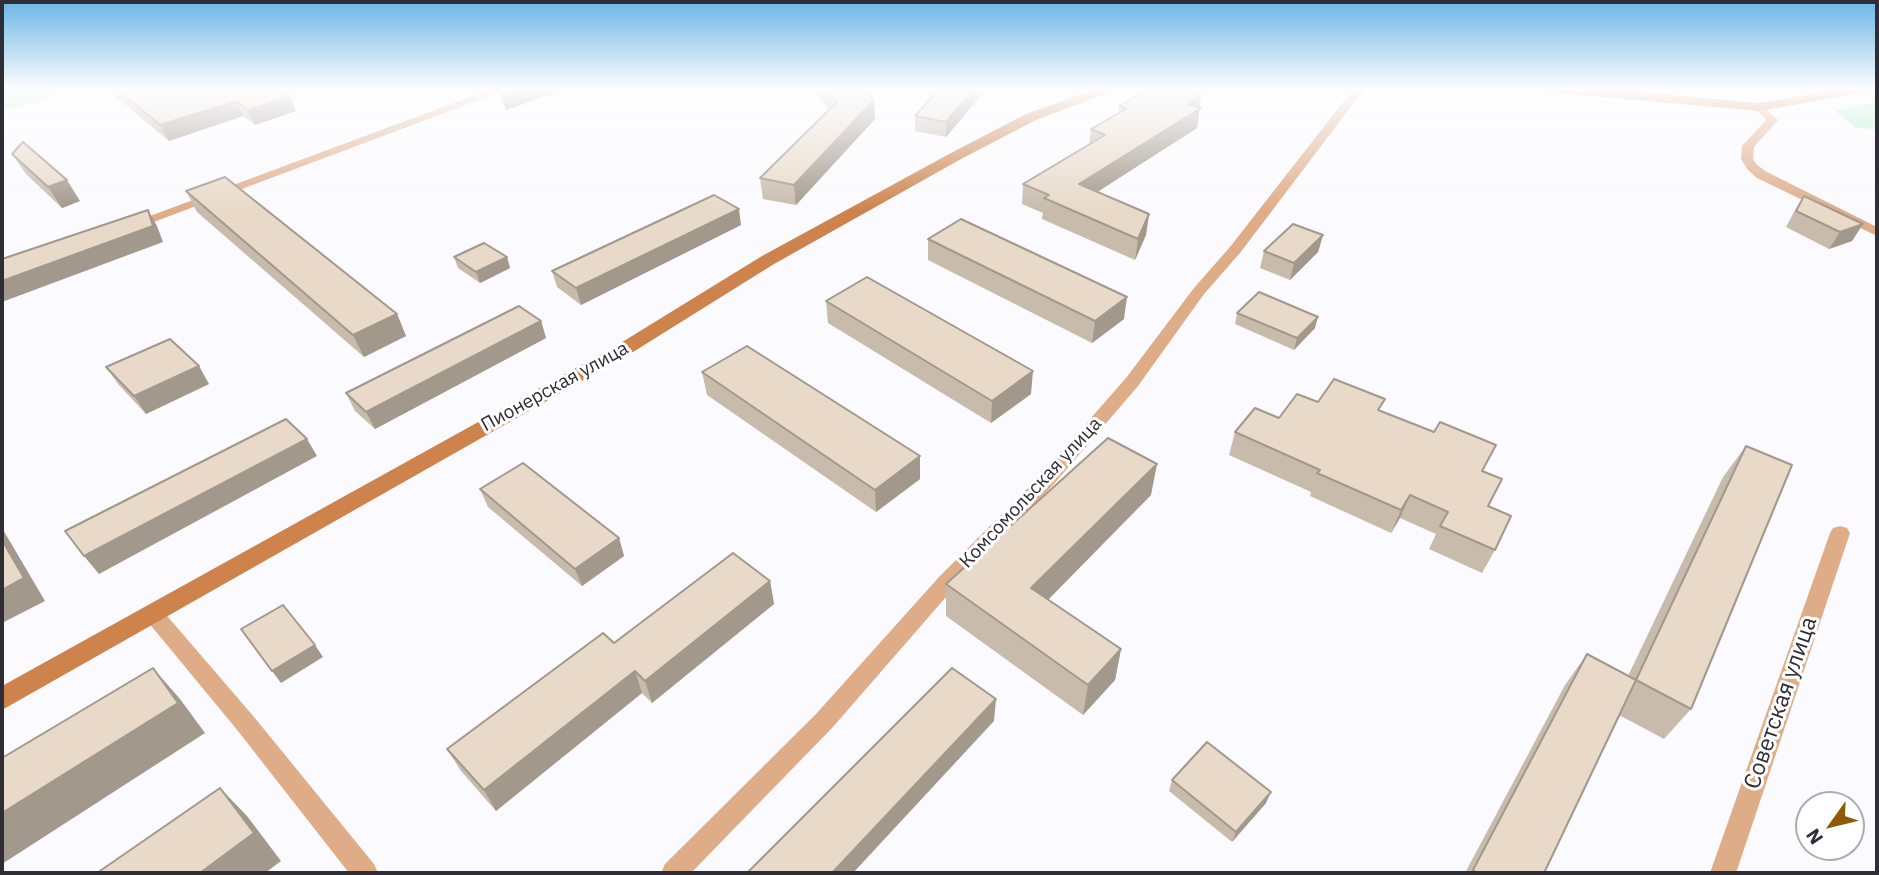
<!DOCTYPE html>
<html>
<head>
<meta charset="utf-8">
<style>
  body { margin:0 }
  #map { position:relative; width:1879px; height:875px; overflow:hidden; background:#fbfafe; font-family:"IBM Plex Sans",sans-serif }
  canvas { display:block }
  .frame { position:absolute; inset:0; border:4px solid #2f2d35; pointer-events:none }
  .north { position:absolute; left:1795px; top:791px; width:70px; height:70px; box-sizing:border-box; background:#fff; border:2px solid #acabae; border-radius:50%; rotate:236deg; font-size:19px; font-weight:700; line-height:28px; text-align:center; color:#2f2d35 }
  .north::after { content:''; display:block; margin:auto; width:24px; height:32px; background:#8e5c09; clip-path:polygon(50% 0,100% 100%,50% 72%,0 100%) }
</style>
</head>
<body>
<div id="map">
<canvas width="1879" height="875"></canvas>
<div class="frame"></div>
<div class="north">N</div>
</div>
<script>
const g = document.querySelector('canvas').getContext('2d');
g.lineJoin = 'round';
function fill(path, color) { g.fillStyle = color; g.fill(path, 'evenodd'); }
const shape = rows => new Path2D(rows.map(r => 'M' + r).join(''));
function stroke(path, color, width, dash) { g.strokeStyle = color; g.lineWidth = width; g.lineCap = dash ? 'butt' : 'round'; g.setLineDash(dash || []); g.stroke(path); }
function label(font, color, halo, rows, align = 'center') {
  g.font = font + ' "IBM Plex Sans",sans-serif'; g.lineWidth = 6; g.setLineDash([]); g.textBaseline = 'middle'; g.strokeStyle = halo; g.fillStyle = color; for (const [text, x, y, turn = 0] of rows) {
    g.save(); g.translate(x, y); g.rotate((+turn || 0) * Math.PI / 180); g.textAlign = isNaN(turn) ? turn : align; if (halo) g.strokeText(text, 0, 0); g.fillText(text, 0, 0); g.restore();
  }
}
fill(shape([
  [2,88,61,88,44,100,2,111],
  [1877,101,1877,129,1856,128,1835,111]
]), '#a6f0bf');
fill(shape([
  [494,88,511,88,135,229,125,229,123,226,494,88],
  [1354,88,1365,88,1240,253,1204,294,1138,386,1053,485,953,589,832,728,691,873,661,873,665,864,816,714,939,577,1041,475,1126,378,1194,288,1230,247,1354,88],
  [1760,104,1778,120,1754,147,1753,159,1757,165,1767,172,1877,227,1877,236,1757,178,1748,170,1741,159,1742,146,1766,120,1754,107,1760,104],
  [1840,526,1847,528,1850,533,1736,873,1710,873,1830,533,1833,528,1840,526],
  [155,608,162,610,254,717,374,864,378,873,349,873,238,731,148,622,145,616,148,610,155,608]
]), '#dfac88');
fill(shape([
  [1097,88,1120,88,1036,120,961,159,774,264,633,352,2,710,2,686,619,344,762,256,951,153,1026,114,1097,88],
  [1542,88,1598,88,1760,103,1846,88,1877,90,1760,111,1548,92,1542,88]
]), '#cd834b');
fill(shape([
  [111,88,278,88,296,111,255,125,243,116,169,141,115,96],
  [498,88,556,88,557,92,506,110],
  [811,88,863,88,875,119,796,205,763,199,760,178,829,110],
  [940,88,987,88,946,137,915,131,915,116],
  [1201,95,1197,128,1097,192,1149,214,1146,235,1135,260,1042,219,1043,213,1022,204,1023,184,1089,145,1091,129,1119,113,1119,106],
  [12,154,80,201,62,208,26,174],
  [186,191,397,314,406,336,364,357,197,212],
  [1804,196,1863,224,1852,241,1829,249,1786,227,1794,212],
  [741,225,581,305,557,287,552,271],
  [1323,235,1318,252,1290,280,1260,268,1264,251],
  [928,239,1124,319,1092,343,928,260],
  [454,257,507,257,510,268,480,283,458,268],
  [826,301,1031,394,991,423,828,323],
  [1237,313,1315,328,1294,350,1235,324],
  [541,321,546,338,375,429,355,411,346,393],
  [106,367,209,384,146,414,118,384],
  [702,372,920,456,920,479,876,512,707,395],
  [1318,402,1380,411,1483,471,1495,550,1482,573,1429,549,1436,534,1400,518,1391,533,1310,496,1311,492,1229,455,1235,432,1279,418],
  [1746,446,1691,709,1664,739,1619,715,1544,873,1465,873,1565,685,1587,654,1628,676,1723,477],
  [480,489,619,538,624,556,582,586,488,507],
  [1151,495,1048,600,1121,649,1115,680,1083,715,946,616,946,584],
  [770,581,774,604,652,703,642,693,496,811,461,771,447,749,614,643],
  [1172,780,1266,803,1232,842,1169,791]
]), '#c8bbac');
fill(shape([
  [523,88,556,88,557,92,506,110,502,96],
  [975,88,987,88,946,137,946,122],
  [1201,95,1197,128,1077,205,1079,184,1188,104],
  [290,96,296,111,255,125,248,110],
  [874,100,875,119,796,205,794,185],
  [236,101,243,116,169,141,160,125],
  [67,180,80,201,62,208,48,187],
  [739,209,741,225,581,305,576,288],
  [148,210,157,226,163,242,2,302,2,281],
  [1149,214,1146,235,1135,260,1138,239],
  [1863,224,1852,241,1829,249,1840,232],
  [1323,235,1318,252,1290,280,1294,263],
  [507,257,510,268,480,283,476,272],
  [1127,297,1124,319,1092,343,1095,321],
  [397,314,406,336,364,357,353,335],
  [1318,317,1315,328,1294,350,1297,338],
  [541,321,546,338,375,429,366,412],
  [199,366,209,384,146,414,134,396],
  [1033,371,1031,394,991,423,992,401],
  [307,439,317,456,99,574,84,556],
  [920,456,920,479,876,512,875,490],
  [1157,464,1151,495,1028,620,1031,588],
  [1410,495,1400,518,1391,533,1401,510],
  [2,528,45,601,2,623],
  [619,538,624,556,582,586,575,569],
  [770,581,774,604,652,703,645,681],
  [315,645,323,657,281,683,272,671],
  [1121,649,1115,680,1083,715,1088,685],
  [153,668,180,699,205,733,2,864,2,813],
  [635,671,642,693,496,811,484,790],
  [996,699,994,721,853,873,832,873],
  [220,788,247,816,281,861,265,873,200,873],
  [1271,792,1266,803,1232,842,1236,832]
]), '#a2988c');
const building = shape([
  [116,88,278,88,290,96,248,110,236,101,160,125,116,88],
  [499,88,523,88,502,96,499,88],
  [825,88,863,88,874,100,794,185,760,178,837,102,825,88],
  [940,88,975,88,946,122,915,116,940,88],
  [1150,88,1181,88,1201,95,1188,104,1201,108,1079,184,1149,214,1138,239,1044,198,1049,195,1023,184,1105,135,1091,129,1126,109,1119,106,1150,88],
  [23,142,67,180,48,187,12,154,23,142],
  [225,177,397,314,353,335,186,191,225,177],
  [714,195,739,209,576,288,552,271,714,195],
  [1804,196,1863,224,1840,232,1796,211,1804,196],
  [148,210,153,226,2,281,2,259,148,210],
  [961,219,1127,297,1095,321,928,239,961,219],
  [1293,224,1323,235,1294,263,1264,251,1293,224],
  [484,243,507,257,476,272,454,257,484,243],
  [867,277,1033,371,992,401,826,301,867,277],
  [1259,292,1318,317,1297,338,1237,313,1259,292],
  [519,306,541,321,366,412,346,393,519,306],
  [170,339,199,366,134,396,106,367,170,339],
  [747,346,920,456,875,490,702,372,747,346],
  [1334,379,1385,399,1378,410,1434,432,1440,422,1496,445,1482,471,1502,479,1488,506,1511,516,1495,550,1440,526,1448,512,1410,495,1401,510,1317,473,1320,470,1235,432,1255,408,1279,418,1297,394,1318,402,1334,379],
  [286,419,307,439,84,556,65,531,286,419],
  [1108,438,1157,464,1031,588,1121,649,1088,685,946,584,1108,438],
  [1746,446,1792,465,1691,709,1636,680,1746,446],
  [523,463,619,538,575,569,480,489,523,463],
  [2,540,24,578,2,590,2,540],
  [733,553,770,581,645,681,635,671,484,790,447,749,603,633,614,643,733,553],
  [283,605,315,645,272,671,241,629,283,605],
  [1587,654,1636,680,1544,873,1477,873,1473,870,1587,654],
  [153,668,178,703,2,813,2,758,153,668],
  [952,668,996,699,832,873,747,873,952,668],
  [1207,742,1271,792,1236,832,1172,780,1207,742],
  [220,788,254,833,200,873,97,873,220,788]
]);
fill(building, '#e8d9c8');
stroke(building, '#a2988c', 2);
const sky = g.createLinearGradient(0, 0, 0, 211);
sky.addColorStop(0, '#6ab5e4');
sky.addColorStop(0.42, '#fdfdff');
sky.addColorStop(1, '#fdfdff00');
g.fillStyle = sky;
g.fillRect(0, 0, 1879, 211);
label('19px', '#2f2d35', '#fff', [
  ["Пионерская улица",555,387,-29],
  ["Комсомольская улица",1031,493,-47]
]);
label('23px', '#2f2d35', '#fff', [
  ["Советская улица",1781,703,-71]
]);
</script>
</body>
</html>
